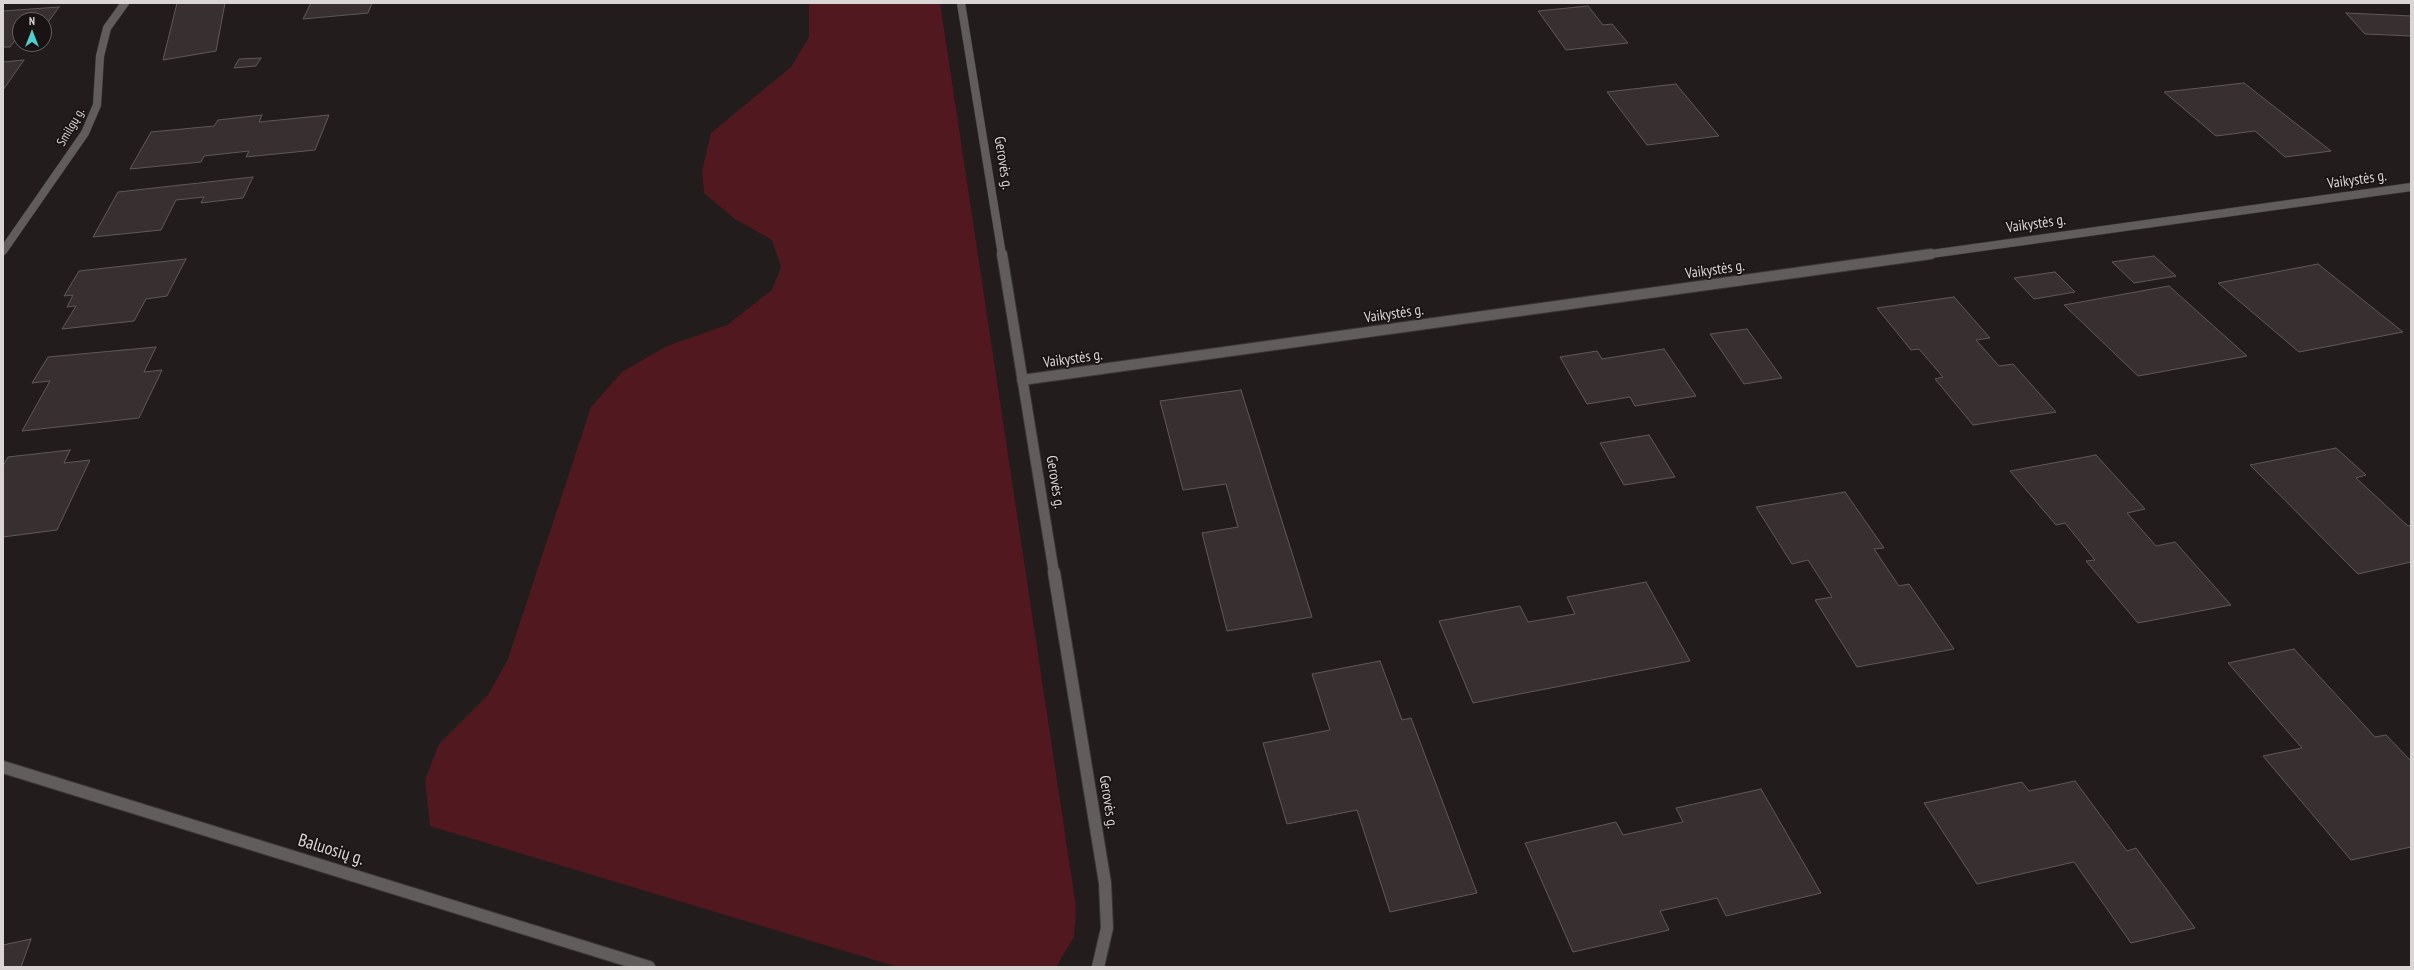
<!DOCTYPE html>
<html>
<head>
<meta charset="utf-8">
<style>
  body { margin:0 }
  #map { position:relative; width:2414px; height:970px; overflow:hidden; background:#231c1c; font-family:"PT Sans Narrow",sans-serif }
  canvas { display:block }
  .frame { position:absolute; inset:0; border:4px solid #dbd6d6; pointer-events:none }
  .north { position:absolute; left:12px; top:12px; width:40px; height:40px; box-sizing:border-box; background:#191313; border:1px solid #676161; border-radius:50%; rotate:0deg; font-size:11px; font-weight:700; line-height:16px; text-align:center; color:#dbd6d6 }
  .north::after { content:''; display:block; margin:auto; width:14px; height:18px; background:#52cdce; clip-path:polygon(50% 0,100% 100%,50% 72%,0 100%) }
</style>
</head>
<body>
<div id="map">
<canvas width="2414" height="970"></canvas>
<div class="frame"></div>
<div class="north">N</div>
</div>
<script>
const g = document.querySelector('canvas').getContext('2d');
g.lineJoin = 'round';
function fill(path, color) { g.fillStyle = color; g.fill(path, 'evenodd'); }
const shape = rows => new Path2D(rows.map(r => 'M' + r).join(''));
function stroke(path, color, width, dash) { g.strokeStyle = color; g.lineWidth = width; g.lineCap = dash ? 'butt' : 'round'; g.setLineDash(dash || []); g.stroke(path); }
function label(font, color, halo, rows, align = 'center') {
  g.font = font + ' "PT Sans Narrow",sans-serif'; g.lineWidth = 3.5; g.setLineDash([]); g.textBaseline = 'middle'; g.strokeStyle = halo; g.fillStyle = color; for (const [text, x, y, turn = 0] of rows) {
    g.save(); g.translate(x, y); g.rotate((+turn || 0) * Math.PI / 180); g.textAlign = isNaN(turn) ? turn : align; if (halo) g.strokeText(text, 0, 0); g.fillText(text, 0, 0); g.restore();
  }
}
fill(shape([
  [809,3,940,3,1076,907,1074,937,1056,967,898,967,430,826,425,780,439,744,488,695,508,659,591,407,622,372,667,346,727,325,772,290,781,267,772,240,735,219,704,193,702,171,711,133,791,67,809,37]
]), '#52181f');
const building = shape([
  [177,3,225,3,216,51,163,60,177,3],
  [311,3,372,3,368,13,303,19,311,3],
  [1588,6,1603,25,1612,24,1628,43,1566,50,1538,11,1588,6],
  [59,7,44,28,44,20,20,20,20,34,10,47,3,47,3,11,59,7],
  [2346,13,2411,16,2411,36,2365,34,2346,13],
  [261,58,256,66,234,68,239,59,261,58],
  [24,60,3,90,3,62,24,60],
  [2244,83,2331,151,2285,157,2255,131,2216,136,2164,92,2244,83],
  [1676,84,1719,136,1647,145,1607,92,1676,84],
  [262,115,259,122,329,115,315,150,246,157,249,151,204,156,201,162,130,169,151,132,214,126,218,120,262,115],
  [253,177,243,198,201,203,204,197,176,200,161,230,93,237,118,192,253,177],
  [2154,256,2176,276,2134,283,2112,262,2154,256],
  [186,259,167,296,146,299,134,321,62,329,76,306,67,307,73,295,64,296,79,271,186,259],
  [2318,264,2403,332,2299,352,2218,283,2318,264],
  [2055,272,2075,292,2034,299,2014,278,2055,272],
  [2169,286,2247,356,2138,376,2064,305,2169,286],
  [1954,297,1990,338,1976,340,1999,366,2013,364,2056,412,1973,425,1935,379,1943,377,1919,349,1911,350,1877,308,1954,297],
  [1747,329,1782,378,1744,384,1710,334,1747,329],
  [156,347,144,372,162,370,139,418,22,431,50,381,32,383,48,357,156,347],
  [1664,349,1696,396,1635,406,1630,397,1587,404,1560,357,1597,351,1602,359,1664,349],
  [1241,390,1312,617,1227,631,1202,533,1238,527,1226,484,1183,490,1160,401,1241,390],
  [1649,435,1675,477,1624,485,1600,443,1649,435],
  [2336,448,2366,475,2356,478,2408,526,2411,525,2411,562,2358,574,2250,465,2336,448],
  [70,450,64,463,90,460,57,530,3,537,3,466,8,457,70,450],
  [2096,455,2145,509,2127,513,2156,546,2175,542,2231,605,2138,623,2086,561,2095,560,2065,523,2056,525,2010,471,2096,455],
  [1845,492,1884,548,1874,549,1899,586,1909,584,1954,649,1857,667,1815,600,1832,597,1808,560,1792,564,1756,507,1845,492],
  [1646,582,1690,661,1473,703,1439,621,1520,606,1528,622,1575,614,1567,597,1646,582],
  [2294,649,2375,737,2386,735,2411,761,2411,847,2351,860,2263,756,2302,748,2228,663,2294,649],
  [1380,661,1402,720,1411,718,1477,893,1390,912,1357,810,1287,824,1263,743,1330,730,1312,674,1380,661],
  [2075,781,2127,851,2136,848,2195,928,2131,943,2074,862,1977,884,1924,803,2022,782,2029,791,2075,781],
  [1761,789,1821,893,1726,916,1717,898,1660,911,1669,930,1573,952,1525,843,1616,822,1623,835,1683,822,1676,808,1761,789],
  [31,939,21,967,3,967,3,945,31,939]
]);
fill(building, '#383030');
stroke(building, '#615859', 1);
const streetFar2 = shape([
  [961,3,1002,255],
  [3,251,85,133,97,105,100,56,107,28,125,3],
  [1924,255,2411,187]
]);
const streetFar1 = shape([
  [1002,254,1054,573],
  [1022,380,1931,254]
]);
const street = shape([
  [1054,572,1105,883,1107,928,1098,967],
  [3,767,649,967]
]);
stroke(streetFar2, '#3d3636', 9);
stroke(streetFar1, '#3d3636', 12);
stroke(street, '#3d3636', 14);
stroke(streetFar2, '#615d5d', 8);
stroke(streetFar1, '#615d5d', 10);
stroke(street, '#615d5d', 12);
label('13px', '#dbd6d6', '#191313', [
  ["Smilgų g.",71,127,-60]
]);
label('15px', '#dbd6d6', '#191313', [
  ["Gerovės g.",1003,163,81],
  ["Vaikystės g.",2357,180,-8],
  ["Vaikystės g.",2036,224,-8],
  ["Vaikystės g.",1715,270,-8],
  ["Vaikystės g.",1394,314,-8],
  ["Vaikystės g.",1073,359,-8],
  ["Gerovės g.",1055,482,81],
  ["Gerovės g.",1108,802,81]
]);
label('18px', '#dbd6d6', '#191313', [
  ["Baluosių g.",331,850,17]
]);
</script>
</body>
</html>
